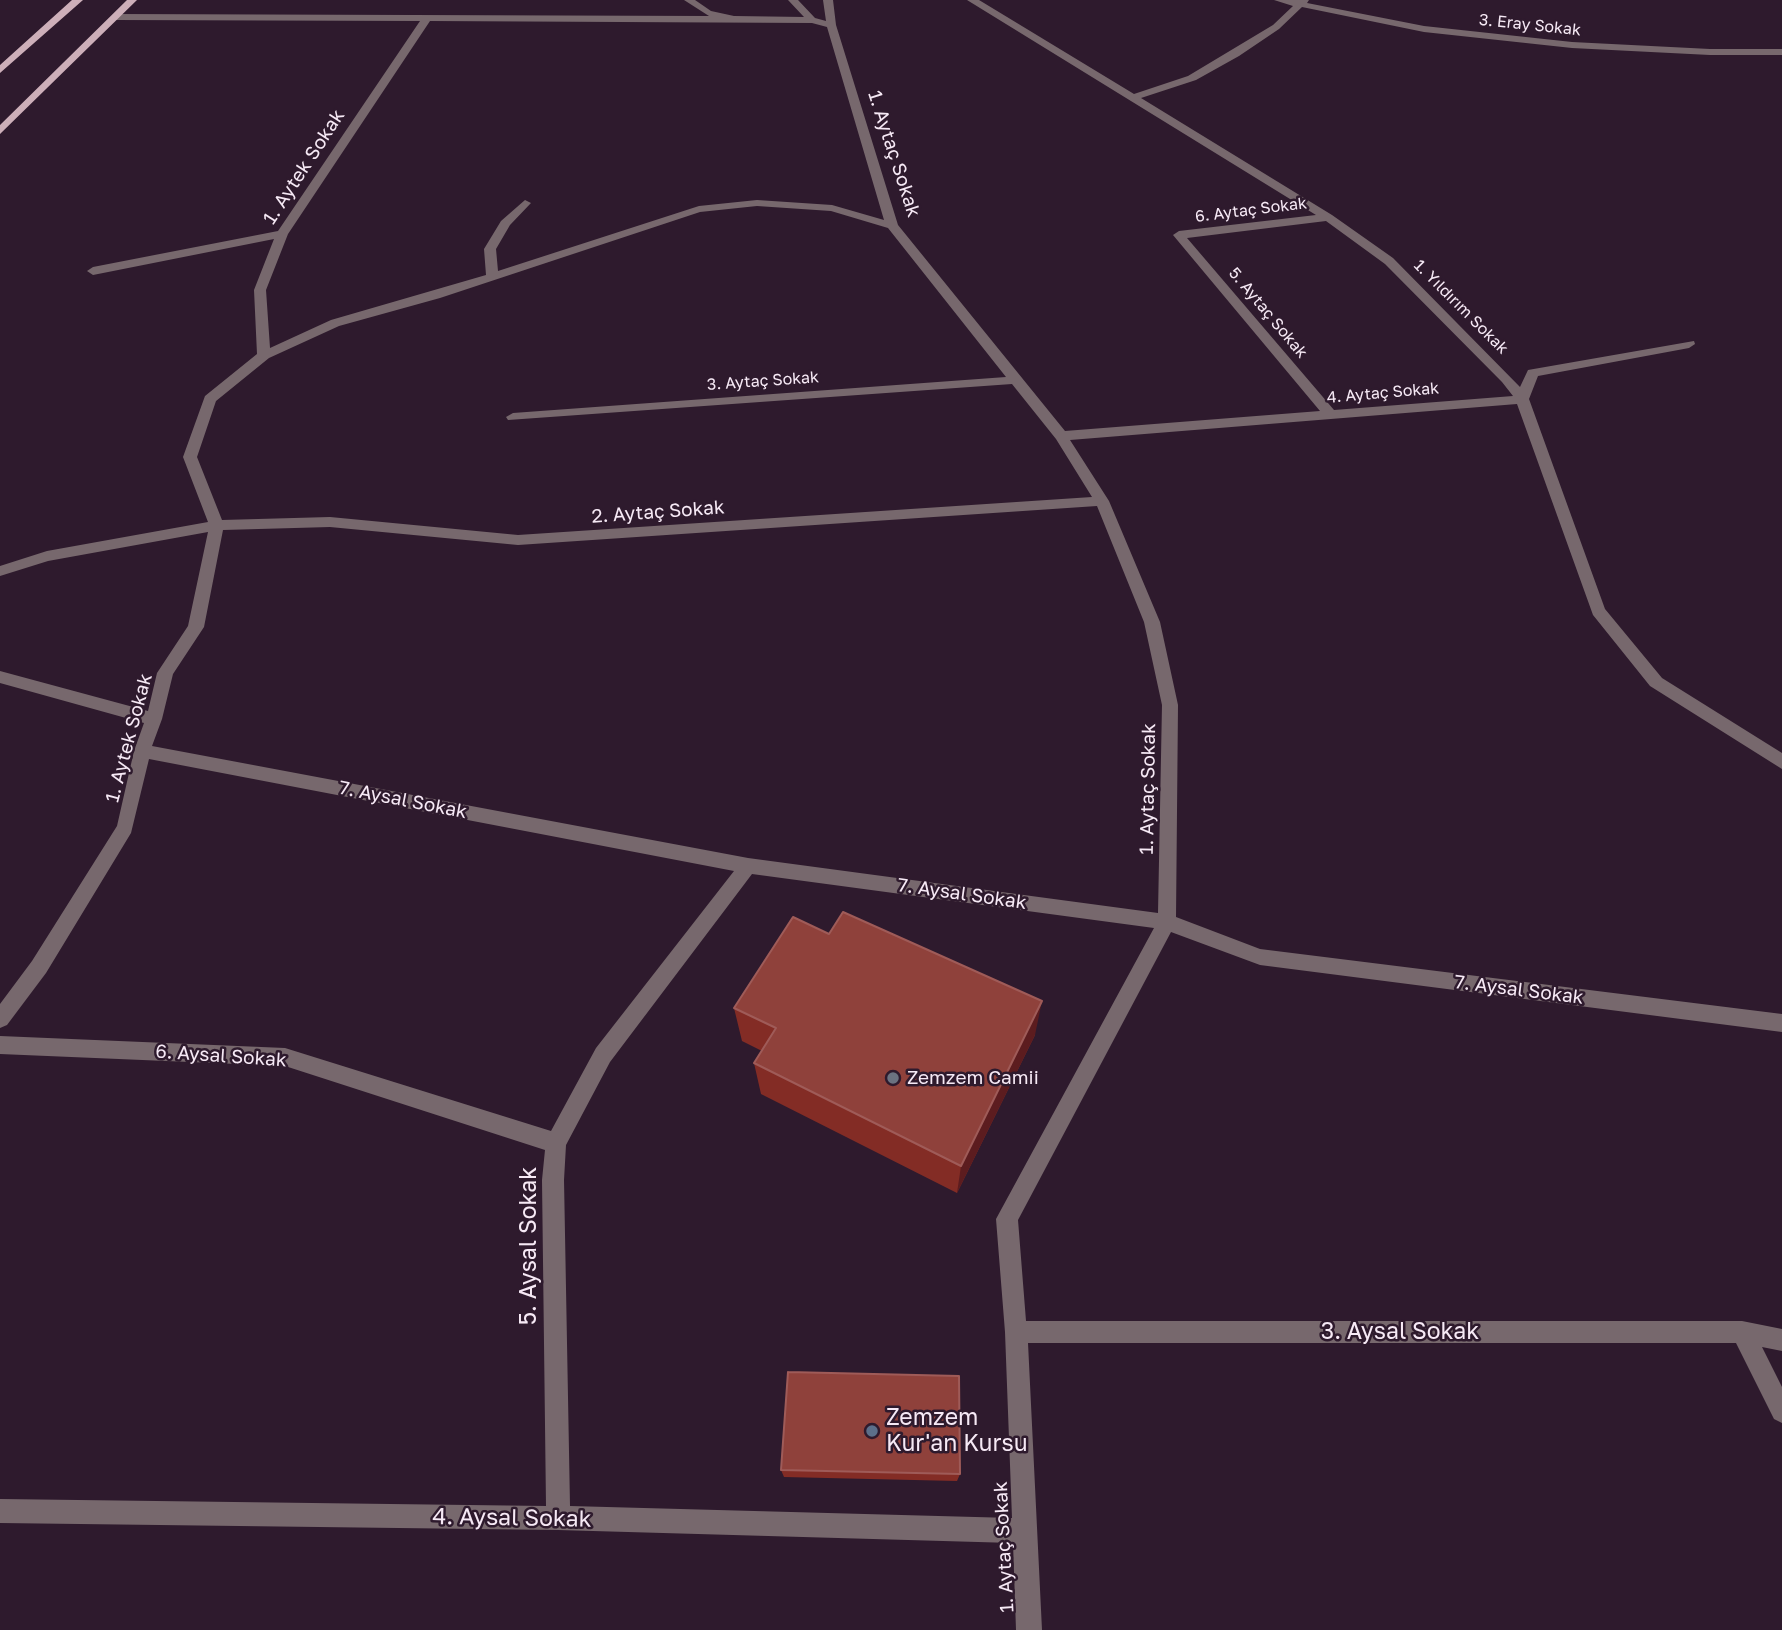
<!DOCTYPE html>
<html>
<head>
<meta charset="utf-8">
<style>
  body { margin:0 }
  canvas { display:block; background:#2e1a2d }
</style>
</head>
<body>
<canvas width="1782" height="1630"></canvas>
<script>
const g = document.querySelector('canvas').getContext('2d');
g.lineJoin = 'round';
const shape = rows => new Path2D(rows.map(r => 'M' + r).join(''));
function fill(path, color) { g.fillStyle = color; g.fill(path, 'evenodd'); }
function stroke(path, color, width, dash) { g.strokeStyle = color; g.lineWidth = width; g.lineCap = dash ? 'butt' : 'round'; g.setLineDash(dash || []); g.stroke(path); }
function label(font, color, halo, rows, align = 'center') {
  g.font = font + ' "Golos Text",sans-serif'; g.lineWidth = 5; g.setLineDash([]); g.textBaseline = 'middle'; g.strokeStyle = halo; g.fillStyle = color; for (const [text, x, y, turn = 0] of rows) {
    g.save(); g.translate(x, y); g.rotate((+turn || 0) * Math.PI / 180); g.textAlign = isNaN(turn) ? turn : align; if (halo) g.strokeText(text, 0, 0); g.fillText(text, 0, 0); g.restore();
  }
}
fill(shape([
  [684,0,695,0,711,11,734,16,804,17,788,0,798,0,815,18,826,21,823,0,833,0,836,25,898,225,1065,431,1320,411,1173,235,1179,231,1316,215,967,0,979,0,1134,94,1188,76,1273,25,1293,6,1274,0,1309,0,1307,3,1424,26,1572,42,1710,49,1782,49,1782,55,1710,55,1572,48,1424,32,1302,7,1279,29,1239,56,1196,80,1141,98,1332,215,1393,258,1520,387,1528,370,1694,341,1695,344,1689,348,1538,376,1529,399,1605,609,1662,678,1782,753,1782,769,1650,686,1593,615,1517,404,1070,440,1109,501,1160,622,1178,705,1176,917,1260,949,1782,1014,1782,1032,1260,965,1171,932,1018,1220,1026,1321,1742,1321,1782,1329,1782,1351,1762,1347,1782,1387,1782,1423,1774,1419,1736,1343,1028,1343,1042,1630,1016,1630,1013,1543,558,1530,0,1523,0,1499,546,1506,542,1180,545,1150,285,1066,0,1054,0,1036,285,1048,551,1131,596,1048,734,871,149,759,131,833,46,973,7,1025,0,1028,0,1004,32,961,117,826,134,751,144,723,0,683,0,671,148,711,157,673,188,626,208,532,48,561,0,576,0,566,47,551,208,522,183,457,205,396,257,354,254,290,274,239,93,275,87,271,93,267,278,231,420,21,116,20,111,17,116,14,709,16,684,0],
  [430,21,812,23,827,27,884,220,832,205,757,200,699,206,498,271,496,249,510,225,531,203,525,200,501,221,484,249,486,275,331,320,270,348,266,290,288,234,430,21],
  [757,206,831,211,888,228,1006,377,513,413,506,417,508,420,1012,384,1056,439,1092,497,518,535,330,517,222,520,197,457,216,401,269,358,339,326,440,298,700,212,757,206],
  [1326,221,1385,264,1502,382,1513,396,1334,410,1187,238,1326,221],
  [1097,506,1144,622,1162,705,1158,913,748,858,152,746,162,719,173,674,204,627,223,530,330,527,518,545,1097,506],
  [752,874,1154,928,996,1219,1005,1332,1012,1518,570,1506,564,1180,566,1145,610,1062,752,874]
]), '#77686d');
fill(shape([
  [72,0,83,0,0,73,0,65,72,0],
  [127,0,137,0,0,134,0,125,127,0]
]), '#cdafb9');
fill(shape([
  [734,1008,1035,1035,957,1193,761,1094,754,1063,762,1051,742,1041],
  [781,1470,960,1474,957,1481,784,1477]
]), '#832c25');
fill(shape([
  [1042,1001,1035,1035,957,1193,961,1166]
]), '#5c1c1f');
const building = shape([
  [843,912,1042,1001,961,1166,754,1063,776,1028,734,1008,793,917,829,934,843,912],
  [788,1372,959,1376,960,1474,781,1470,788,1372]
]);
fill(building, '#8f413b');
stroke(building, '#9f5b58', 2);
for (const [x, y, r, color] of [
  [893,1078,7,"#6b7280"],
  [872,1431,7,"#5c6f8a"]
]) { const dot = new Path2D(); dot.arc(x, y, r, 0, 2 * Math.PI); g.fillStyle = color; g.fill(dot); stroke(dot, '#2e1a2d', 2.5); }
label('16px', '#f6e9f5', '#2e1a2d', [
  ["3. Eray Sokak",1530,25,6],
  ["6. Aytaç Sokak",1251,210,-7],
  ["1. Yıldırım Sokak",1461,307,45],
  ["5. Aytaç Sokak",1268,313,50],
  ["3. Aytaç Sokak",763,381,-4],
  ["4. Aytaç Sokak",1383,393,-5]
]);
label('19px', '#f6e9f5', '#2e1a2d', [
  ["1. Aytaç Sokak",894,154,72],
  ["1. Aytek Sokak",304,167,-57],
  ["2. Aytaç Sokak",658,512,-4],
  ["1. Aytek Sokak",129,738,-75],
  ["1. Aytaç Sokak",1148,789,-89],
  ["7. Aysal Sokak",403,800,11],
  ["7. Aysal Sokak",962,894,8],
  ["7. Aysal Sokak",1519,990,7],
  ["6. Aysal Sokak",221,1056,4],
  ["1. Aytaç Sokak",1004,1547,-93]
]);
label('19px', '#f6e9f5', '#2e1a2d', [
  ["Zemzem Camii",907,1078]
], 'left');
label('23px', '#f6e9f5', '#2e1a2d', [
  ["5. Aysal Sokak",529,1246,-90],
  ["3. Aysal Sokak",1400,1332],
  ["4. Aysal Sokak",512,1518,1]
]);
label('23px', '#f6e9f5', '#2e1a2d', [
  ["Zemzem",886,1418],
  ["Kur'an Kursu",886,1444]
], 'left');
</script>
</body>
</html>
